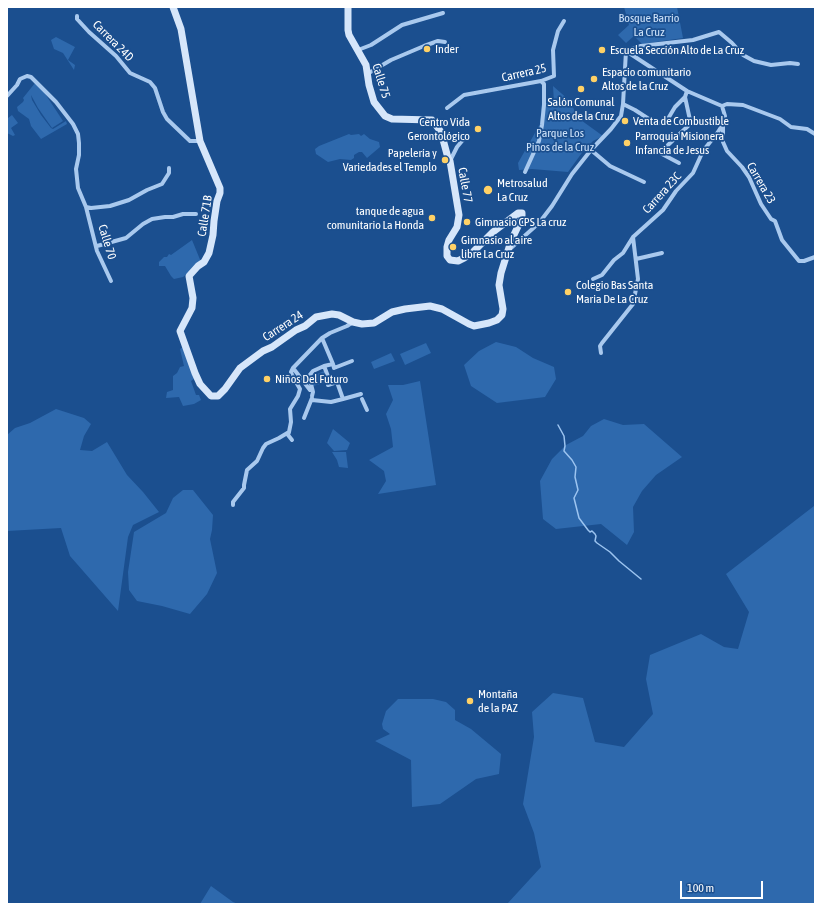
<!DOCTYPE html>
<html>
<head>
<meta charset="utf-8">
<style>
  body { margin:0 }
  #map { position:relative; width:822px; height:911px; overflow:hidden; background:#1b4f8f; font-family:"Asap Condensed",sans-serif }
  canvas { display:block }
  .frame { position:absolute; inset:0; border:8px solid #fff; pointer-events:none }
  .scale { position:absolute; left:680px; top:881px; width:83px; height:18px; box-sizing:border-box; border:2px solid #fff; border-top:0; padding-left:5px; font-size:12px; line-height:14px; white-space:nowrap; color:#fff; -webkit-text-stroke:3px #1b4f8f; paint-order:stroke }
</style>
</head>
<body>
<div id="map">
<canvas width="822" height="911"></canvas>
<div class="frame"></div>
<div class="scale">100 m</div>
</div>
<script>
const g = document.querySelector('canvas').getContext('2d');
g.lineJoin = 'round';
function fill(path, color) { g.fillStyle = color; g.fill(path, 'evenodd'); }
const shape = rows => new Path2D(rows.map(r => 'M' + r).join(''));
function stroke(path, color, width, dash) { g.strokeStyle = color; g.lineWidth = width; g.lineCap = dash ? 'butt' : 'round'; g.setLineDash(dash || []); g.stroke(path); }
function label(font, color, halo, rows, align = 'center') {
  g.font = font + ' "Asap Condensed",sans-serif'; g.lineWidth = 3.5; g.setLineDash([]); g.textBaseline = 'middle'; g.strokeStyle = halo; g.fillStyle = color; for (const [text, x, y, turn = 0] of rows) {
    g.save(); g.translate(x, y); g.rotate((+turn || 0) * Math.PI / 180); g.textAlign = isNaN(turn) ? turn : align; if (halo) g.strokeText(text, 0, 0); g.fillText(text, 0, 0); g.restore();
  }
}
fill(shape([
  [624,7,677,7,683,38,642,44,634,36,626,43,618,35,629,25],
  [56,37,75,47,68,60,75,65,74,70,63,53,54,49,51,40],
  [35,83,42,89,63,121,52,128,38,108,31,95,32,100,41,115,51,128,53,129,66,121,67,124,41,139,31,126,29,119,18,111,17,107,23,102,24,100,23,98],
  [553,86,570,101,578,118,603,136,593,141,584,150,568,172,532,169,519,170,518,163,540,124,542,103,554,103],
  [12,115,18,123,11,128,15,135,13,136,7,133,7,117,8,118],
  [349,134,351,135,359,134,361,136,364,134,370,139,379,142,380,147,367,158,362,152,359,152,354,155,354,158,351,160,340,159,328,162,316,154,315,149,319,146],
  [192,240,201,262,183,277,174,279,171,276,165,266,159,266,159,262,164,257,167,257,169,254,171,255],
  [496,342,516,347,533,358,554,367,556,379,545,397,497,403,471,386,464,365,479,351],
  [426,343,431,353,405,365,400,354],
  [187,344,197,377,191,381,196,395,199,395,201,400,194,404,183,406,179,397,166,398,167,392,173,390,173,376,177,373,180,367,184,366,180,349],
  [391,353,395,361,374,369,371,362],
  [324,371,328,382,313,386,310,377],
  [420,381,436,485,378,494,386,481,384,471,369,460,393,447,391,429,386,414,393,400,388,385,403,385],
  [56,409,84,418,91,424,84,436,80,450,92,451,107,442,127,475,143,492,159,512,133,525,128,537,118,611,70,556,61,528,7,531,7,435,15,428,30,423],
  [604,419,623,425,644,424,682,457,656,475,642,491,633,507,634,532,627,545,601,524,556,529,543,519,540,481,552,459,566,445,583,436,591,426],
  [333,429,350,443,347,450,334,451,327,443],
  [332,452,346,452,348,468,339,467,337,460],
  [183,490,193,490,213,515,212,530,210,539,217,573,207,594,190,614,162,606,137,601,129,590,128,572,134,532,166,513,173,498],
  [814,506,815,904,507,904,541,867,534,833,523,804,534,737,532,712,553,693,583,698,595,742,624,747,653,714,646,679,650,655,701,634,724,647,738,649,749,612,726,574],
  [398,699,433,699,446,702,455,710,455,720,471,729,501,754,499,774,476,779,440,804,412,807,411,760,375,741,390,734,383,729,382,724,386,711],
  [211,886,233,902,238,904,200,904]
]), '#2e69ad');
stroke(shape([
  [558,425,564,436,565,446,564,451,572,460,576,467,575,477,578,490,574,498,579,518,588,530,590,532,592,531,595,534,596,536,595,541,597,543,610,552,619,561,641,579]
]), '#9cc4f0', 1.5);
stroke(shape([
  [77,16,77,19,89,32,116,56,130,73,150,82,155,88,163,112,167,119,190,141,200,141],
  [358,50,371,45,402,25,443,13],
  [626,51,687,91,722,106,727,104,743,105,780,119,791,127,807,129,815,134],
  [626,51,641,46,693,40,719,32,732,43,743,55,754,61,771,65,790,63,798,64],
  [367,74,391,60,424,46,438,41,445,42],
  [7,96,17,85,20,79,27,76,31,77,56,102,73,124,78,134,79,143,79,155,76,169,78,188,86,207,97,251,111,281],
  [623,104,635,110,655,123,663,123,666,122,675,107,685,97],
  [447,108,464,95,541,81,554,76,553,50,558,31,564,21],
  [723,124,723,142,727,151,742,167,749,177,761,204,771,219,775,221,782,240,799,261,804,261,815,257],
  [591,150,610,166,644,182],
  [450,161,457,147,467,135,464,139],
  [679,163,662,154,668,145,688,126,690,120,685,97,687,91],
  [525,172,539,141,542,125,544,105,544,84,541,81],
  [86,207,91,208,110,206,129,200,147,190,162,184,169,173,169,168],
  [97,246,126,238,143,224,152,219,165,217,173,217,183,214,196,214],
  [511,248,539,223,552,206,572,174,591,150,611,129,621,116,623,104,626,51],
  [636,259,662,253],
  [593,279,602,275,614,260,623,253,633,237,663,210,676,191,693,173,703,151,718,132,723,124,725,116,722,106],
  [322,338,333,364,324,366],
  [601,353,600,346,602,343,633,304,638,279,633,237],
  [333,364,334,368,352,361],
  [293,368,310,390],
  [312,396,313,392,309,376,313,371,324,366,331,384],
  [343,399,361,394],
  [362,399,367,410],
  [312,400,331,402,343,399,337,382,328,385],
  [304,418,312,398],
  [289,432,288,435,292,440],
  [233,505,233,502,244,488,244,485,247,470,257,461,263,448,266,444,279,438,289,432,291,422,290,409,298,396,300,389,292,375,291,372,293,368,322,338,330,333,347,326,353,322]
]), '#a9c9ee', 4);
stroke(shape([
  [173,7,181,29,200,141,220,188,220,193,217,201,214,221,213,235,209,253,204,262,198,266,189,276,193,298,192,308,180,331,195,373,200,384,211,396,218,396,225,389,240,368,263,351,272,347,296,330,305,326,316,317,332,314,339,315,353,322,362,324,374,323,392,312,405,309,430,306,442,309,469,324,474,326,489,323,497,320,502,315,503,309,499,285,501,273,511,241,522,218,522,213,518,213,493,232,473,252,464,258,458,261,450,260,447,256,447,247,449,240,457,227,459,215,450,161,448,158,441,132,432,120,392,119,385,116,374,102,369,85,366,65,349,35,348,30,348,7]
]), '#d6e6fa', 7);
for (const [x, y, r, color] of [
  [427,49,4,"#ffd166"],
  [602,50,4,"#ffd166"],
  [594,79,4,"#ffd166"],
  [581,89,4,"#ffd166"],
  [625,121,4,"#ffd166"],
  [478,129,4,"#ffd166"],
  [627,143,4,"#ffd166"],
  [445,160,4,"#ffd166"],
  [488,190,5,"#ffd166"],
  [432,218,4,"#ffd166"],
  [467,222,4,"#ffd166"],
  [453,247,4,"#ffd166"],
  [568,292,4,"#ffd166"],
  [267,379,4,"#ffd166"],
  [470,701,4,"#ffd166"]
]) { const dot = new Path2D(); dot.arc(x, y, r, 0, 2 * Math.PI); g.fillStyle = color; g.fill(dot); stroke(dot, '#1b4f8f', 1.5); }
label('12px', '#cfe3fa', '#1b4f8f', [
  ["Bosque Barrio",649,18],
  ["La Cruz",649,32],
  ["Parque Los",560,133],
  ["Pinos de la Cruz",560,147]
]);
label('12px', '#fff', '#1b4f8f', [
  ["Carrera 24D",113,41,45],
  ["Carrera 25",524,73,-13],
  ["Calle 75",381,81,73],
  ["Carrera 23",761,183,60],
  ["Calle 77",465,185,80],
  ["Carrera 23C",662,193,-48],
  ["Calle 71B",205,216,-81],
  ["Calle 70",107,242,73],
  ["Carrera 24",283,326,-33]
]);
label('12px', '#fff', '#1b4f8f', [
  ["Inder",435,49],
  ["Escuela Sección Alto de La Cruz",610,50],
  ["Espacio comunitario",602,72],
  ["Altos de la Cruz",602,86],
  ["Salón Comunal",581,102,"center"],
  ["Altos de la Cruz",581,116,"center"],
  ["Venta de Combustible",633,121],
  ["Centro Vida",470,122,"right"],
  ["Gerontológico",470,136,"right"],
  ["Parroquia Misionera",635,136],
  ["Infancia de Jesus",635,150],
  ["Papelería y",437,153,"right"],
  ["Variedades el Templo",437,167,"right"],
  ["Metrosalud",497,183],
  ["La Cruz",497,197],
  ["tanque de agua",424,211,"right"],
  ["comunitario La Honda",424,225,"right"],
  ["Gimnasio CPS La cruz",475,222],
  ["Gimnasio al aire",461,240],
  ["libre La Cruz",461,254],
  ["Colegio Bas Santa",576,285],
  ["Maria De La Cruz",576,299],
  ["Niños Del Futuro",275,379],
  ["Montaña",478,694],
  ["de la PAZ",478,708]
], 'left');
</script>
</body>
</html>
